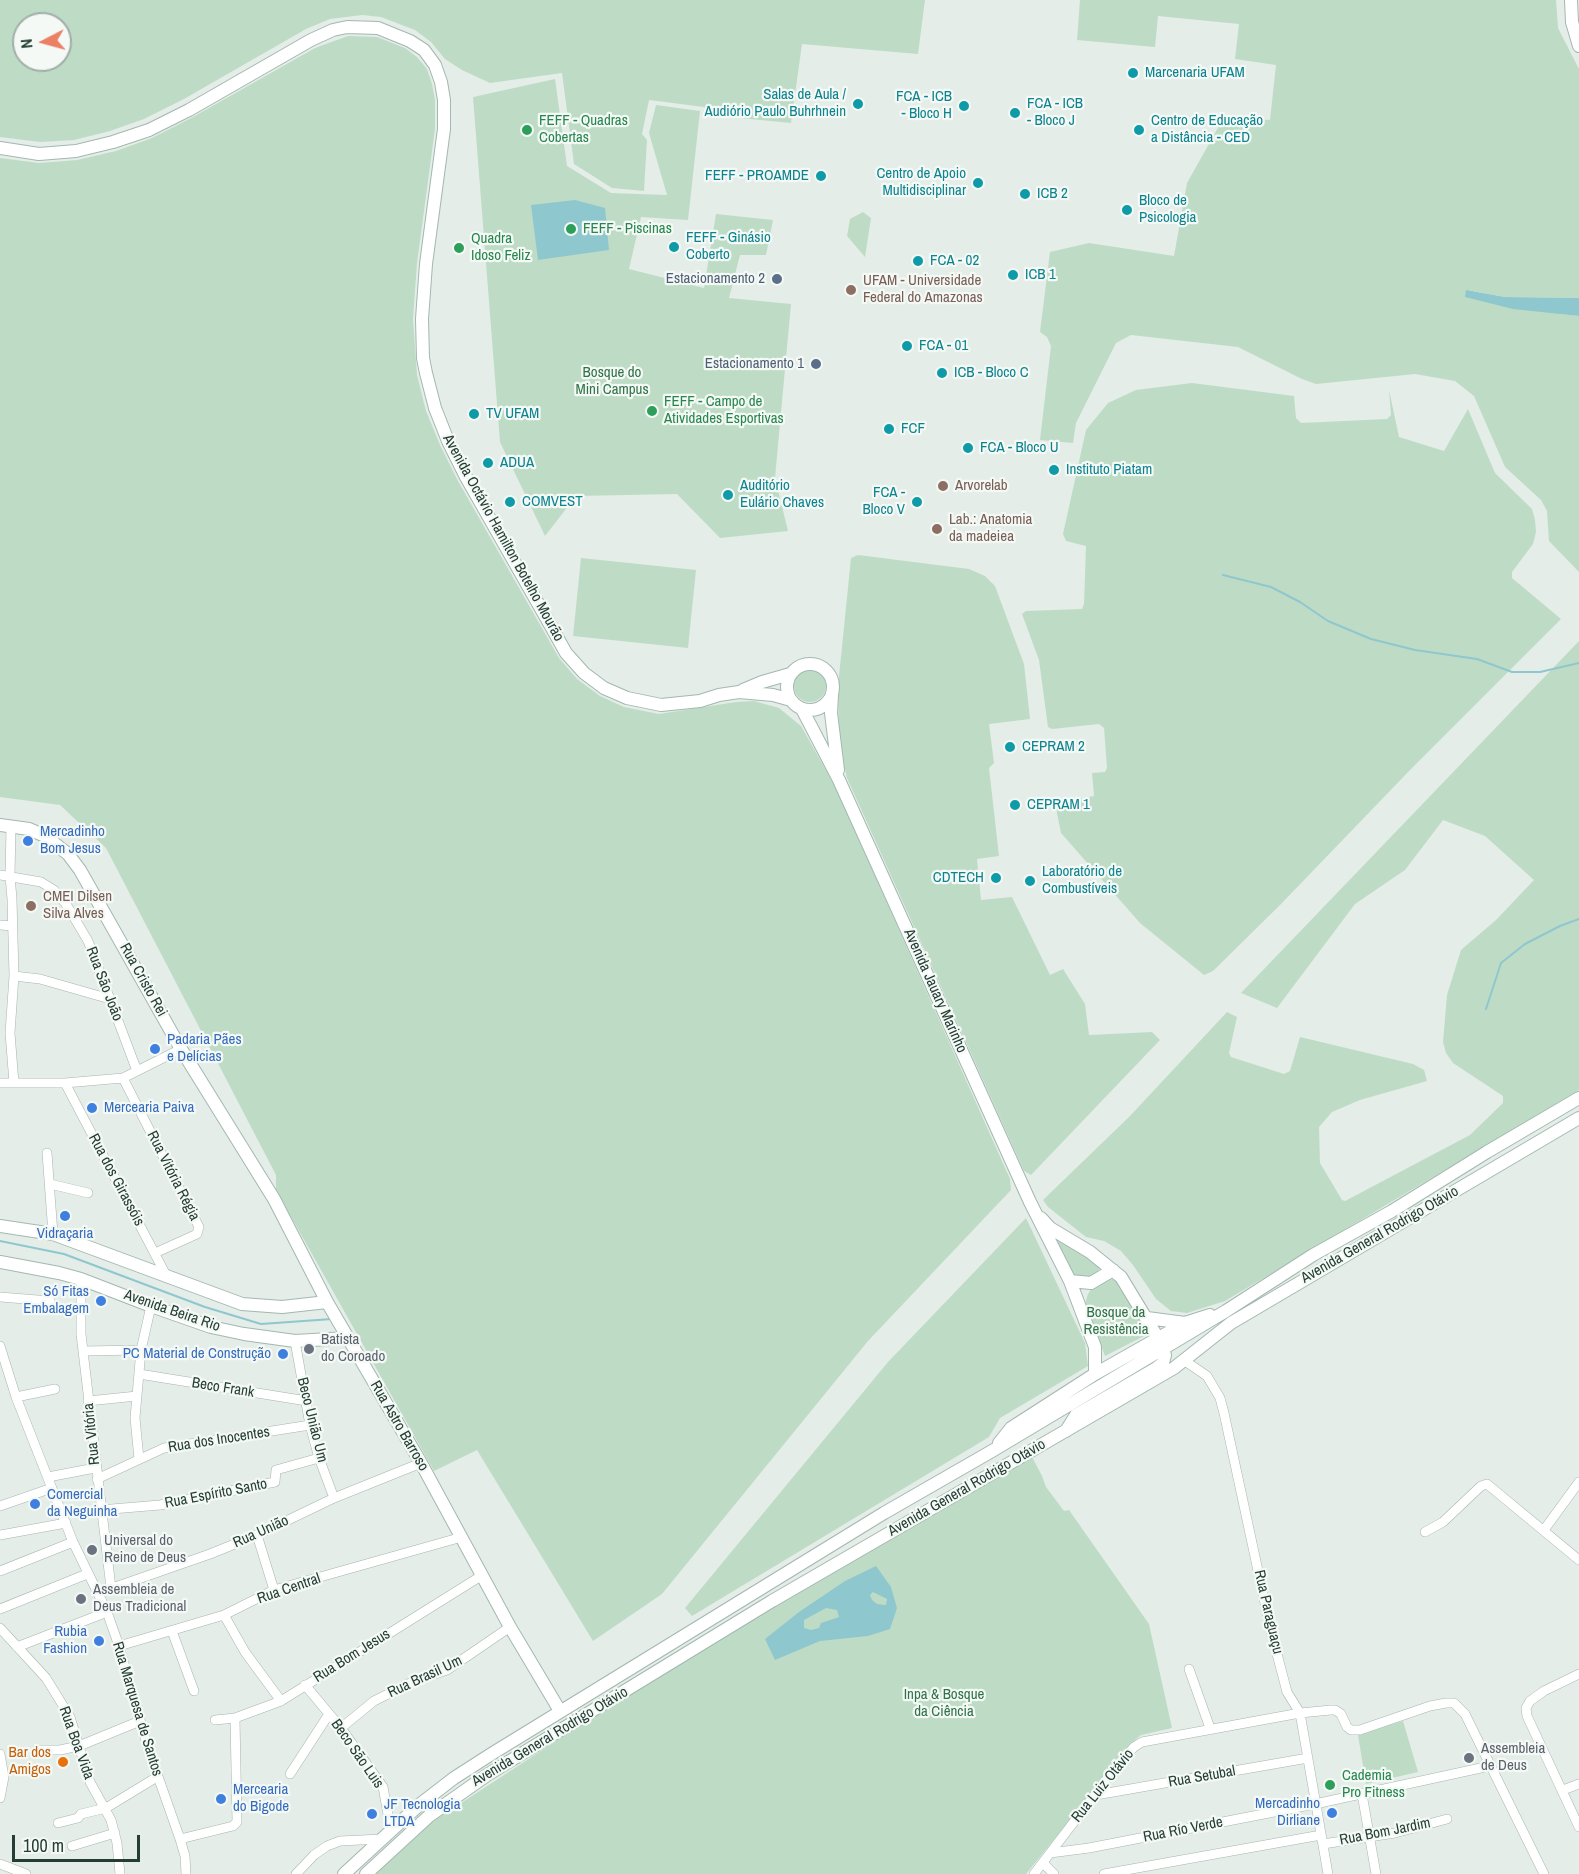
<!DOCTYPE html>
<html>
<head>
<meta charset="utf-8">
<style>
  body { margin:0 }
  #map { position:relative; width:1579px; height:1874px; overflow:hidden; background:#e4ede8; font-family:"Archivo Narrow",sans-serif }
  canvas { display:block }
  .north { position:absolute; left:12px; top:12px; width:60px; height:60px; box-sizing:border-box; background:#f4f9f6; border:2px solid #a1aea9; border-radius:50%; rotate:264deg; font-size:16px; font-weight:700; line-height:24px; text-align:center; color:#243d35 }
  .north::after { content:''; display:block; margin:auto; width:21px; height:27px; background:#eb8064; clip-path:polygon(50% 0,100% 100%,50% 72%,0 100%) }
  .scale { position:absolute; left:12px; top:1835px; width:128px; height:27px; box-sizing:border-box; border:3px solid #243d35; border-top:0; padding-left:8px; font-size:18px; line-height:21px; white-space:nowrap; color:#243d35; -webkit-text-stroke:4px #f4f9f6; paint-order:stroke }
</style>
</head>
<body>
<div id="map">
<canvas width="1579" height="1874"></canvas>
<div class="north">N</div>
<div class="scale">100 m</div>
</div>
<script>
const g = document.querySelector('canvas').getContext('2d');
g.lineJoin = 'round';
function fill(path, color) { g.fillStyle = color; g.fill(path, 'evenodd'); }
const shape = rows => new Path2D(rows.map(r => 'M' + r).join(''));
function stroke(path, color, width, dash) { g.strokeStyle = color; g.lineWidth = width; g.lineCap = dash ? 'butt' : 'round'; g.setLineDash(dash || []); g.stroke(path); }
function label(font, color, halo, rows, align = 'center') {
  g.font = font + ' "Archivo Narrow",sans-serif'; g.lineWidth = 4.5; g.setLineDash([]); g.textBaseline = 'middle'; g.strokeStyle = halo; g.fillStyle = color; for (const [text, x, y, turn = 0] of rows) {
    g.save(); g.translate(x, y); g.rotate((+turn || 0) * Math.PI / 180); g.textAlign = isNaN(turn) ? turn : align; if (halo) g.strokeText(text, 0, 0); g.fillText(text, 0, 0); g.restore();
  }
}
fill(shape([
  [0,0,925,0,918,54,802,44,791,123,709,115,704,107,649,100,642,134,647,140,644,191,612,188,574,164,562,73,490,83,462,70,445,59,431,42,415,30,381,17,362,15,330,19,306,29,184,99,144,119,110,131,74,140,40,142,0,137],
  [24,24,60,24,60,60,24,60],
  [1080,0,1556,0,1558,28,1579,69,1579,298,1505,297,1467,290,1561,314,1579,316,1579,572,1549,541,1547,511,1541,500,1505,467,1474,396,1455,381,1415,374,1316,384,1302,379,1238,347,1131,335,1116,343,1076,423,1073,443,1040,440,1051,346,1047,337,1040,332,1050,252,1089,243,1174,256,1187,183,1224,117,1270,120,1276,65,1235,59,1239,24,1158,16,1155,47,1077,40],
  [348,36,377,37,405,48,417,57,427,69,432,84,435,100,435,129,417,263,413,319,417,375,426,411,440,445,458,481,559,658,577,679,600,696,624,707,659,714,736,702,754,701,779,708,801,726,835,786,1010,1179,1011,1190,868,1341,662,1594,593,1641,477,1450,434,1471,276,1190,276,1175,106,848,60,805,0,797,0,158,39,163,77,160,116,151,152,138,193,117,315,48],
  [555,79,567,166,611,193,667,195,649,133,656,105,700,111,688,220,641,217,629,269,704,288,716,214,773,220,766,255,740,255,729,298,791,304,775,478,788,531,720,538,677,494,576,496,545,536,500,442,473,97],
  [863,212,871,218,865,257,847,236,850,219],
  [1192,383,1294,396,1296,418,1301,423,1387,419,1391,415,1389,390,1399,437,1444,451,1468,409,1495,473,1532,509,1535,520,1536,532,1533,544,1512,572,1512,578,1561,619,1411,769,1281,904,1213,971,1204,975,1140,923,1061,833,1055,803,1094,796,1092,773,1105,772,1107,768,1104,728,1099,724,1052,729,1048,727,1039,660,1022,614,1026,611,1082,609,1084,604,1086,546,1066,541,1063,534,1086,430,1108,403,1136,390],
  [858,555,969,569,985,576,995,586,1024,664,1030,719,989,724,994,763,989,768,999,856,977,859,981,900,1012,897,1050,975,1063,969,1085,1004,1089,1035,1152,1032,1160,1040,1031,1175,1024,1171,847,778,839,745,838,686,851,558],
  [581,558,696,570,688,648,573,636],
  [1579,641,1579,1090,1225,1301,1187,1313,1171,1311,1156,1299,1133,1265,1121,1251,1104,1241,1086,1237,1048,1207,1043,1200,1130,1116,1227,1012,1237,1017,1229,1053,1231,1057,1284,1074,1290,1071,1300,1037,1413,1064,1424,1070,1427,1081,1360,1100,1332,1112,1319,1127,1320,1163,1342,1200,1345,1201,1470,1135,1503,1103,1503,1096,1453,1063,1446,1053,1443,1042,1447,995,1461,950,1496,920,1534,880,1485,836,1443,820,1405,870,1355,904,1277,1008,1241,993],
  '794 686a16 16 0 1 1 32 0a16 16 0 1 1-32 0Z',
  [1026,1218,1085,1343,1088,1366,1000,1418,989,1437,692,1616,685,1608,888,1362],
  [1053,1232,1101,1267,1096,1273,1089,1278,1076,1279,1050,1234],
  [1110,1279,1120,1281,1148,1334,1105,1356,1085,1304,1088,1294,1091,1289,1099,1283],
  [1032,1457,1042,1476,1046,1487,1064,1511,1069,1510,1149,1624,1172,1728,1141,1735,1136,1739,1026,1874,375,1874,432,1822,547,1747,757,1616,924,1520,969,1490],
  [1403,1721,1418,1772,1366,1784,1358,1735]
]), '#bedcc5');
fill(shape([
  [575,200,605,208,609,250,538,260,531,205],
  [1466,290,1505,297,1579,298,1579,316,1513,309,1465,297],
  [876,1566,891,1587,897,1608,890,1629,868,1636,820,1641,775,1660,765,1639,799,1612,845,1581],
  [873,1592,887,1599,886,1605,877,1604,872,1600,870,1595],
  [826,1608,837,1610,839,1617,821,1623,819,1628,811,1630,804,1628,804,1620]
]), '#8fc7ce');
stroke(shape([
  [1223,575,1271,587,1300,602,1328,621,1371,639,1415,650,1477,659,1512,672,1540,672,1579,663],
  [1486,1009,1501,963,1525,944,1560,926,1579,919],
  [0,1241,64,1254,205,1307,261,1324,332,1319]
]), '#8fc7ce', 2);
const street = shape([
  [11,826,10,876,12,899,14,976,10,1033,14,1083],
  [0,875,41,882,54,890,66,904,88,941,137,1071],
  [0,925,13,926],
  [14,976,40,979,110,999],
  [123,1078,199,1227,197,1234,155,1253],
  [0,1083,65,1083,123,1078,181,1049],
  [65,1083,167,1277],
  [47,1153,53,1234],
  [50,1184,88,1193],
  [81,1279,81,1334,111,1588],
  [0,1297,50,1301],
  [295,1341,310,1425,319,1458,334,1498],
  [0,1346,16,1397,73,1542,107,1612,119,1646,149,1751,180,1839,185,1856,186,1874],
  [83,1351,141,1350],
  [1185,1361,1207,1376,1220,1398,1224,1413,1271,1631,1287,1692,1300,1713,1328,1874],
  [139,1374,307,1401],
  [16,1397,55,1389],
  [88,1401,137,1396],
  [139,1459,135,1418,141,1350,151,1306],
  [48,1477,95,1468],
  [97,1479,164,1448,310,1425],
  [0,1506,52,1488],
  [100,1510,160,1505,275,1482,276,1470,319,1458],
  [1544,1530,1579,1482],
  [1425,1532,1443,1522,1481,1486,1487,1484,1579,1560],
  [0,1535,66,1523],
  [257,1535,274,1590],
  [0,1571,73,1542],
  [98,1593,210,1554,257,1535,334,1498,421,1463],
  [0,1609,87,1574],
  [224,1615,245,1652,281,1701],
  [0,1628,46,1678,70,1717,90,1782,111,1820,117,1843,120,1874],
  [172,1631,194,1691],
  [119,1646,224,1615,274,1590,462,1537],
  [17,1647,107,1612],
  [1189,1669,1210,1728],
  [1579,1674,1544,1691,1530,1701,1526,1708,1527,1716,1579,1827],
  [305,1685,341,1728,383,1787,391,1831],
  [215,1720,235,1718,281,1701,481,1576],
  [341,1728,374,1701,414,1681,447,1670,510,1627],
  [37,1750,60,1750,79,1746,140,1721],
  [0,1754,4,1777,0,1798],
  [290,1774,329,1714],
  [1563,1790,1579,1784],
  [1362,1794,1376,1874],
  [1096,1795,1308,1758],
  [58,1823,78,1818,81,1814,106,1808,157,1777],
  [180,1839,233,1826,237,1822,235,1718],
  [1323,1844,1395,1833,1447,1819],
  [72,1846,115,1833],
  [1050,1853,1089,1848,1315,1804,1490,1766],
  [1043,1863,1054,1874],
  [0,1864,26,1874],
  [296,1874,314,1855,327,1846,340,1841,382,1839],
  [1034,1874,1116,1767,1134,1747,1142,1742,1300,1713,1331,1710,1335,1710,1341,1714,1347,1727,1351,1730,1360,1730,1430,1706,1446,1703,1454,1703,1465,1714,1544,1874],
  [1104,1874,1321,1835]
]);
const secondary = shape([
  [1571,0,1572,22,1579,46],
  [0,148,39,154,76,151,113,142,149,130,189,110,311,40,333,30,347,27,378,28,410,41,424,50,435,65,441,82,444,100,444,129,426,264,422,319,423,358,426,373,435,408,448,441,466,477,552,628,566,653,584,673,604,688,627,698,661,705,700,701,719,695,739,692,773,695,791,700],
  '787 687a23 23 0 1 1 46 0a23 23 0 1 1-46 0Z',
  [743,690,762,682,790,674],
  [832,695,831,713,838,770],
  [802,709,839,780,1030,1202,1070,1281,1095,1347,1095,1374],
  [0,825,29,829,45,836,68,854,80,870,181,1049,274,1199,327,1302,421,1463,510,1627,560,1711],
  [1041,1218,1050,1228,1090,1252,1121,1277,1158,1338,1165,1355,1163,1363,1155,1369,1076,1415,1066,1431],
  [0,1226,53,1234,242,1304,282,1307,327,1302],
  [0,1262,59,1273,81,1279,151,1306,211,1327,244,1334,295,1341,347,1338],
  [1070,1281,1091,1283,1113,1270],
  [1147,1318,1185,1323],
  [999,1443,1011,1428,1095,1374,1185,1323,1210,1315],
  [344,1874,419,1805,454,1778,493,1753,884,1513,992,1451,1226,1311,1313,1255,1392,1211,1487,1152,1579,1098],
  [366,1874,429,1816,487,1775,772,1601,1174,1368,1231,1323,1579,1118]
]);
stroke(street, '#a7b5af', 10);
stroke(secondary, '#a3b8b0', 14);
stroke(street, '#fff', 9);
stroke(secondary, '#fff', 12);
for (const [x, y, r, color] of [
  [1133,73,6,"#0f9aa8"],
  [858,104,6,"#0f9aa8"],
  [964,106,6,"#0f9aa8"],
  [1015,113,6,"#0f9aa8"],
  [527,130,6,"#2e9e5b"],
  [1139,130,6,"#0f9aa8"],
  [821,176,6,"#0f9aa8"],
  [978,183,6,"#0f9aa8"],
  [1025,194,6,"#0f9aa8"],
  [1127,210,6,"#0f9aa8"],
  [571,229,6,"#2e9e5b"],
  [674,247,6,"#0f9aa8"],
  [459,248,6,"#2e9e5b"],
  [918,261,6,"#0f9aa8"],
  [1013,275,6,"#0f9aa8"],
  [777,279,6,"#5c6f8a"],
  [851,290,6,"#8d6e63"],
  [907,346,6,"#0f9aa8"],
  [816,364,6,"#5c6f8a"],
  [942,373,6,"#0f9aa8"],
  [652,411,6,"#2e9e5b"],
  [474,414,6,"#0f9aa8"],
  [889,429,6,"#0f9aa8"],
  [968,448,6,"#0f9aa8"],
  [488,463,6,"#0f9aa8"],
  [1054,470,6,"#0f9aa8"],
  [943,486,6,"#8d6e63"],
  [728,495,6,"#0f9aa8"],
  [510,502,6,"#0f9aa8"],
  [917,502,6,"#0f9aa8"],
  [937,529,6,"#8d6e63"],
  [1010,747,6,"#0f9aa8"],
  [1015,805,6,"#0f9aa8"],
  [28,841,6,"#3f7fe0"],
  [996,878,6,"#0f9aa8"],
  [1030,881,6,"#0f9aa8"],
  [31,906,6,"#8d6e63"],
  [155,1049,6,"#3f7fe0"],
  [92,1108,6,"#3f7fe0"],
  [65,1216,6,"#3f7fe0"],
  [101,1301,6,"#3f7fe0"],
  [309,1349,6,"#6b7280"],
  [283,1354,6,"#3f7fe0"],
  [35,1504,6,"#3f7fe0"],
  [92,1550,6,"#6b7280"],
  [81,1599,6,"#6b7280"],
  [99,1641,6,"#3f7fe0"],
  [1469,1758,6,"#6b7280"],
  [63,1762,6,"#e8710a"],
  [1330,1785,6,"#2e9e5b"],
  [221,1799,6,"#3f7fe0"],
  [1332,1813,6,"#3f7fe0"],
  [372,1814,6,"#3f7fe0"]
]) { const dot = new Path2D(); dot.arc(x, y, r, 0, 2 * Math.PI); g.fillStyle = color; g.fill(dot); stroke(dot, '#f4f9f6', 2); }
label('15px', '#0d838f', '#f4f9f6', [
  ["Marcenaria UFAM",1145,73],
  ["Salas de Aula /",846,95,"right"],
  ["Audiório Paulo Buhrhnein",846,112,"right"],
  ["FCA - ICB",952,97,"right"],
  ["- Bloco H",952,114,"right"],
  ["FCA - ICB",1027,104],
  ["- Bloco J",1027,121],
  ["Centro de Educação",1151,121],
  ["a Distância - CED",1151,138],
  ["Centro de Apoio",966,174,"right"],
  ["Multidisciplinar",966,191,"right"],
  ["FEFF - PROAMDE",809,176,"right"],
  ["ICB 2",1037,194],
  ["Bloco de",1139,201],
  ["Psicologia",1139,218],
  ["FEFF - Ginásio",686,238],
  ["Coberto",686,255],
  ["FCA - 02",930,261],
  ["ICB 1",1025,275],
  ["FCA - 01",919,346],
  ["ICB - Bloco C",954,373],
  ["TV UFAM",486,414],
  ["FCF",901,429],
  ["FCA - Bloco U",980,448],
  ["ADUA",500,463],
  ["Instituto Piatam",1066,470],
  ["Auditório",740,486],
  ["Eulário Chaves",740,503],
  ["FCA -",905,493,"right"],
  ["Bloco V",905,510,"right"],
  ["COMVEST",522,502],
  ["CEPRAM 2",1022,747],
  ["CEPRAM 1",1027,805],
  ["Laboratório de",1042,872],
  ["Combustíveis",1042,889],
  ["CDTECH",984,878,"right"]
], 'left');
label('15px', '#27864d', '#f4f9f6', [
  ["FEFF - Quadras",539,121],
  ["Cobertas",539,138],
  ["FEFF - Piscinas",583,229],
  ["Quadra",471,239],
  ["Idoso Feliz",471,256],
  ["FEFF - Campo de",664,402],
  ["Atividades Esportivas",664,419],
  ["Cademia",1342,1776],
  ["Pro Fitness",1342,1793]
], 'left');
label('15px', '#4e5e75', '#f4f9f6', [
  ["Estacionamento 2",765,279],
  ["Estacionamento 1",804,364]
], 'right');
label('15px', '#785e54', '#f4f9f6', [
  ["UFAM - Universidade",863,281],
  ["Federal do Amazonas",863,298],
  ["Arvorelab",955,486],
  ["Lab.: Anatomia",949,520],
  ["da madeiea",949,537],
  ["CMEI Dilsen",43,897],
  ["Silva Alves",43,914]
], 'left');
label('15px', '#307247', '#f4f9f6', [
  ["Bosque do",612,373],
  ["Mini Campus",612,390],
  ["Bosque da",1116,1313],
  ["Resistência",1116,1330],
  ["Inpa & Bosque",944,1695],
  ["da Ciência",944,1712]
]);
label('15px', '#243d35', '#f4f9f6', [
  ["Avenida Octávio Hamilton Botelho Mourão",503,538,61],
  ["Rua Cristo Rei",143,980,61],
  ["Rua São João",104,984,69],
  ["Avenida Jauary Marinho",935,991,66],
  ["Rua Vitória Régia",173,1176,63],
  ["Rua dos Girassóis",116,1180,62],
  ["Avenida General Rodrigo Otávio",1380,1235,-30],
  ["Avenida Beira Rio",172,1311,19],
  ["Beco Frank",223,1388,9],
  ["Beco União Um",312,1420,76],
  ["Rua Astro Barroso",399,1426,60],
  ["Rua Vitória",92,1434,-96],
  ["Rua dos Inocentes",219,1440,-9],
  ["Avenida General Rodrigo Otávio",967,1488,-30],
  ["Rua Espírito Santo",216,1494,-11],
  ["Rua União",261,1532,-24],
  ["Rua Central",289,1589,-19],
  ["Rua Paraguaçu",1268,1612,77],
  ["Rua Bom Jesus",352,1656,-32],
  ["Rua Brasil Um",425,1677,-25],
  ["Rua Marquesa de Santos",137,1709,73],
  ["Avenida General Rodrigo Otávio",550,1737,-31],
  ["Rua Boa Vida",76,1743,70],
  ["Beco São Luis",357,1754,55],
  ["Rua Setubal",1202,1777,-10],
  ["Rua Luiz Otávio",1103,1786,-51],
  ["Rua Río Verde",1183,1830,-11],
  ["Rua Bom Jardim",1385,1832,-11]
]);
label('15px', '#366cbe', '#f4f9f6', [
  ["Mercadinho",40,832],
  ["Bom Jesus",40,849],
  ["Padaria Pães",167,1040],
  ["e Delícias",167,1057],
  ["Mercearia Paiva",104,1108],
  ["Vidraçaria",65,1234,"center"],
  ["Só Fitas",89,1292,"right"],
  ["Embalagem",89,1309,"right"],
  ["PC Material de Construção",271,1354,"right"],
  ["Comercial",47,1495],
  ["da Neguinha",47,1512],
  ["Rubia",87,1632,"right"],
  ["Fashion",87,1649,"right"],
  ["Mercearia",233,1790],
  ["do Bigode",233,1807],
  ["Mercadinho",1320,1804,"right"],
  ["Dirliane",1320,1821,"right"],
  ["JF Tecnologia",384,1805],
  ["LTDA",384,1822]
], 'left');
label('15px', '#5b616d', '#f4f9f6', [
  ["Batista",321,1340],
  ["do Coroado",321,1357],
  ["Universal do",104,1541],
  ["Reino de Deus",104,1558],
  ["Assembleia de",93,1590],
  ["Deus Tradicional",93,1607],
  ["Assembleia",1481,1749],
  ["de Deus",1481,1766]
], 'left');
label('15px', '#c56008', '#f4f9f6', [
  ["Bar dos",51,1753],
  ["Amigos",51,1770]
], 'right');
</script>
</body>
</html>
